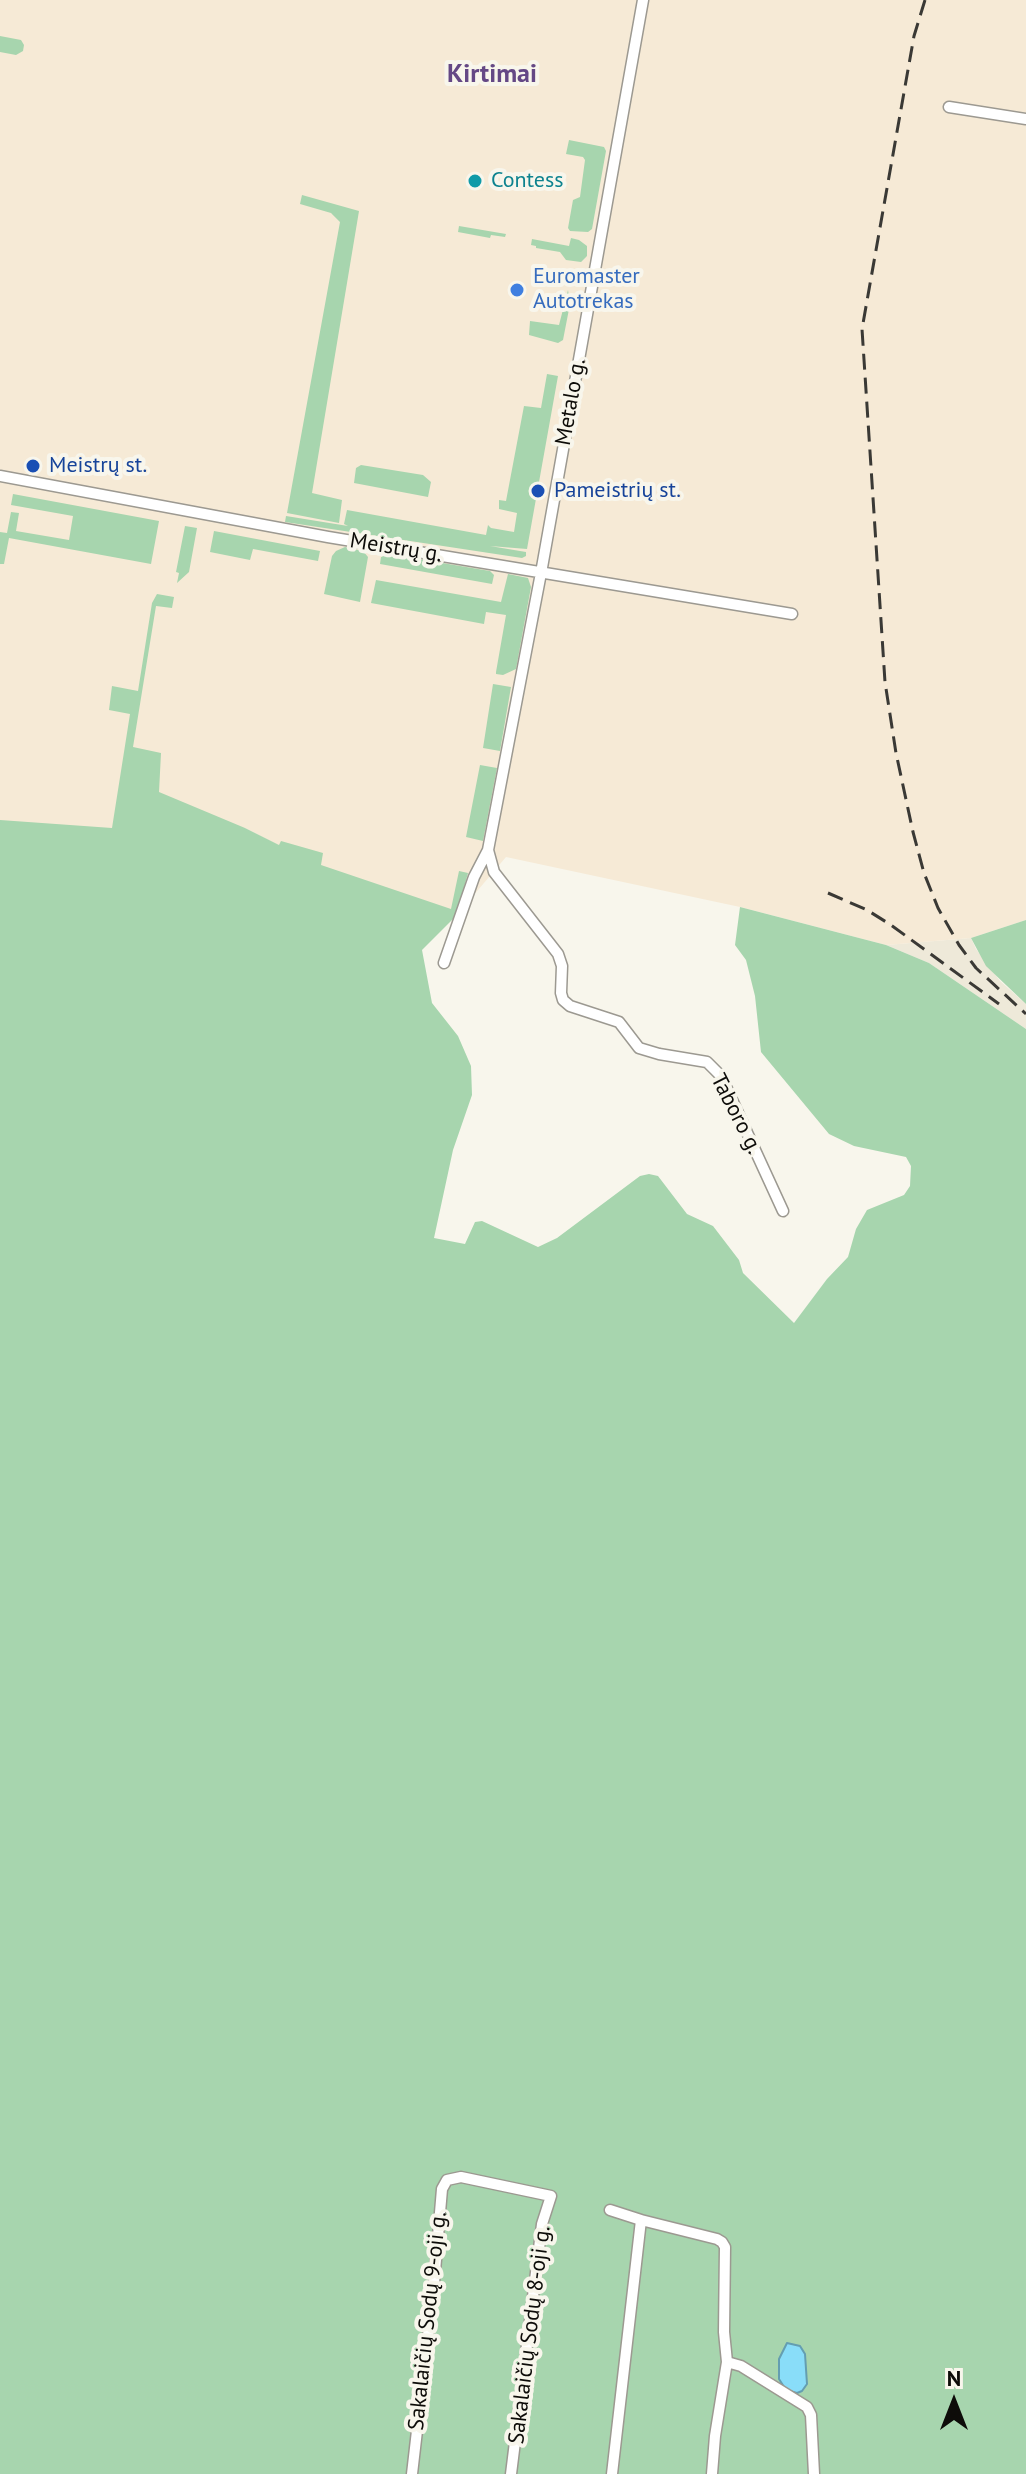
<!DOCTYPE html>
<html>
<head>
<meta charset="utf-8">
<style>
  body { margin:0 }
  #map { position:relative; width:1026px; height:2474px; overflow:hidden; background:#f8f6ec; font-family:"PT Sans",sans-serif }
  canvas { display:block }
  .north { position:absolute; left:914px; top:2362px; width:80px; height:80px; -webkit-text-stroke:6px #f8f6ec; paint-order:stroke; rotate:0deg; font-size:22px; font-weight:700; line-height:32px; text-align:center; color:#0d0c09 }
  .north::after { content:''; display:block; margin:auto; width:28px; height:36px; background:#0d0c09; clip-path:polygon(50% 0,100% 100%,50% 72%,0 100%) }
</style>
</head>
<body>
<div id="map">
<canvas width="1026" height="2474"></canvas>
<div class="north">N</div>
</div>
<script>
const g = document.querySelector('canvas').getContext('2d');
g.lineJoin = 'round';
function fill(path, color) { g.fillStyle = color; g.fill(path, 'evenodd'); }
const shape = rows => new Path2D(rows.map(r => 'M' + r).join(''));
function stroke(path, color, width, dash) { g.strokeStyle = color; g.lineWidth = width; g.lineCap = dash ? 'butt' : 'round'; g.setLineDash(dash || []); g.stroke(path); }
function label(font, color, halo, rows, align = 'center') {
  g.font = font + ' "PT Sans",sans-serif'; g.lineWidth = 8; g.setLineDash([]); g.textBaseline = 'middle'; g.strokeStyle = halo; g.fillStyle = color; for (const [text, x, y, turn = 0] of rows) {
    g.save(); g.translate(x, y); g.rotate((+turn || 0) * Math.PI / 180); g.textAlign = isNaN(turn) ? turn : align; if (halo) g.strokeText(text, 0, 0); g.fillText(text, 0, 0); g.restore();
  }
}
fill(shape([
  [971,938,976,949,1000,981,1026,1004,1026,1029,929,963,886,945]
]), '#eee9d9');
fill(shape([
  [0,0,1026,0,1026,920,971,938,886,945,740,907,506,857,456,916,345,880,245,828,114,833,0,826]
]), '#f6ead6');
fill(shape([
  [0,36,21,40,24,45,23,51,16,55,0,52],
  [569,140,604,147,606,151,592,229,588,232,570,231,568,228,573,200,580,197,585,160,583,157,566,154],
  [302,195,359,211,312,493,342,500,339,523,287,513,340,222,331,213,300,204],
  [459,226,506,234,505,237,491,235,490,238,458,232],
  [571,238,579,240,587,246,587,256,581,262,566,260,560,252,536,248,536,246,531,245,532,239,569,246],
  [568,290,570,304,563,340,558,343,529,335,530,321,559,325],
  [547,374,558,376,527,549,490,546,526,552,526,556,522,558,285,522,286,516,348,526,344,524,347,510,486,535,488,525,491,528,514,532,517,513,499,509,499,500,506,501,524,406,541,408],
  [361,465,423,475,431,482,428,497,354,483,356,468],
  [13,494,159,521,151,564,9,538,4,564,0,564,0,532,7,533,11,512,19,513,16,531,69,540,73,516,11,505],
  [185,526,197,528,189,572,177,583,179,573,176,572],
  [214,531,320,551,318,561,253,549,250,560,210,552],
  [345,547,363,551,368,557,360,602,324,594,332,556,336,551],
  [389,554,490,571,494,575,492,584,380,564,381,557],
  [508,574,528,578,531,587,516,669,503,675,496,674,496,672,506,615,486,612,484,624,371,603,376,580,501,602],
  [157,594,174,597,172,608,156,606,133,747,161,753,159,792,245,828,279,845,281,841,323,853,321,865,451,909,459,871,468,873,456,916,422,950,432,1003,458,1036,471,1066,472,1095,453,1150,434,1238,465,1244,475,1222,482,1221,538,1247,557,1238,640,1176,649,1174,658,1176,687,1214,713,1226,739,1260,743,1273,794,1323,827,1279,848,1257,856,1229,867,1210,904,1195,910,1186,911,1166,906,1157,854,1146,829,1134,761,1052,755,996,746,960,735,945,740,907,886,945,929,963,1026,1029,1026,2474,0,2474,0,820,112,828,130,714,109,710,112,686,138,691,152,603],
  [493,684,511,687,500,751,483,748],
  [480,765,497,768,483,841,466,837],
  [1026,920,1026,1004,986,966,971,938]
]), '#a7d5ae');
const water = shape([
  [787,2343,800,2346,805,2354,807,2384,802,2391,797,2393,786,2390,779,2379,779,2359,787,2343]
]);
fill(water, '#89ddf9');
stroke(water, '#649eb1', 2);
const minor = shape([
  [949,107,1026,119],
  [0,476,328,537,792,614],
  [488,850,494,872,558,954,562,966,561,993,563,1000,570,1006,619,1022,639,1048,659,1054,707,1062,721,1076,783,1211],
  [444,963,474,877,488,850,541,573,643,0],
  [610,2210,641,2220,612,2474],
  [641,2220,717,2239,722,2242,725,2247,724,2332,727,2362,715,2436,712,2474],
  [727,2362,741,2366,807,2407,811,2415,814,2474],
  [412,2474,434,2283,442,2189,447,2180,461,2177,551,2196,542,2224,511,2474]
]);
stroke(minor, '#9c9991', 13);
stroke(minor, '#fff', 10);
stroke(shape([
  [925,0,914,36,862,329,885,682,896,753,913,832,924,873,938,908,959,945,976,968,1026,1014],
  [828,893,867,910,891,925,999,1004]
]), '#3a3935', 3, [16, 8]);
for (const [x, y, r, color] of [
  [475,181,8,"#0f9aa8"],
  [517,290,8,"#3f7fe0"],
  [33,466,8,"#1a4fb4"],
  [538,491,8,"#1a4fb4"]
]) { const dot = new Path2D(); dot.arc(x, y, r, 0, 2 * Math.PI); g.fillStyle = color; g.fill(dot); stroke(dot, '#f8f6ec', 3); }
label('22px', '#0d838f', '#f8f6ec', [
  ["Contess",491,181]
], 'left');
label('22px', '#366cbe', '#f8f6ec', [
  ["Euromaster",533,277],
  ["Autotrekas",533,302]
], 'left');
label('22px', '#0d0c09', '#f8f6ec', [
  ["Metalo g.",571,402,-80],
  ["Meistrų g.",396,548,9],
  ["Taboro g.",736,1114,63],
  ["Sakalaičių Sodų 9-oji g.",428,2321,-84],
  ["Sakalaičių Sodų 8-oji g.",530,2335,-83]
]);
label('22px', '#164399', '#f8f6ec', [
  ["Meistrų st.",49,466],
  ["Pameistrių st.",554,491]
], 'left');
label('bold 26px', '#644885', '#f8f6ec', [
  ["Kirtimai",492,75]
]);
</script>
</body>
</html>
